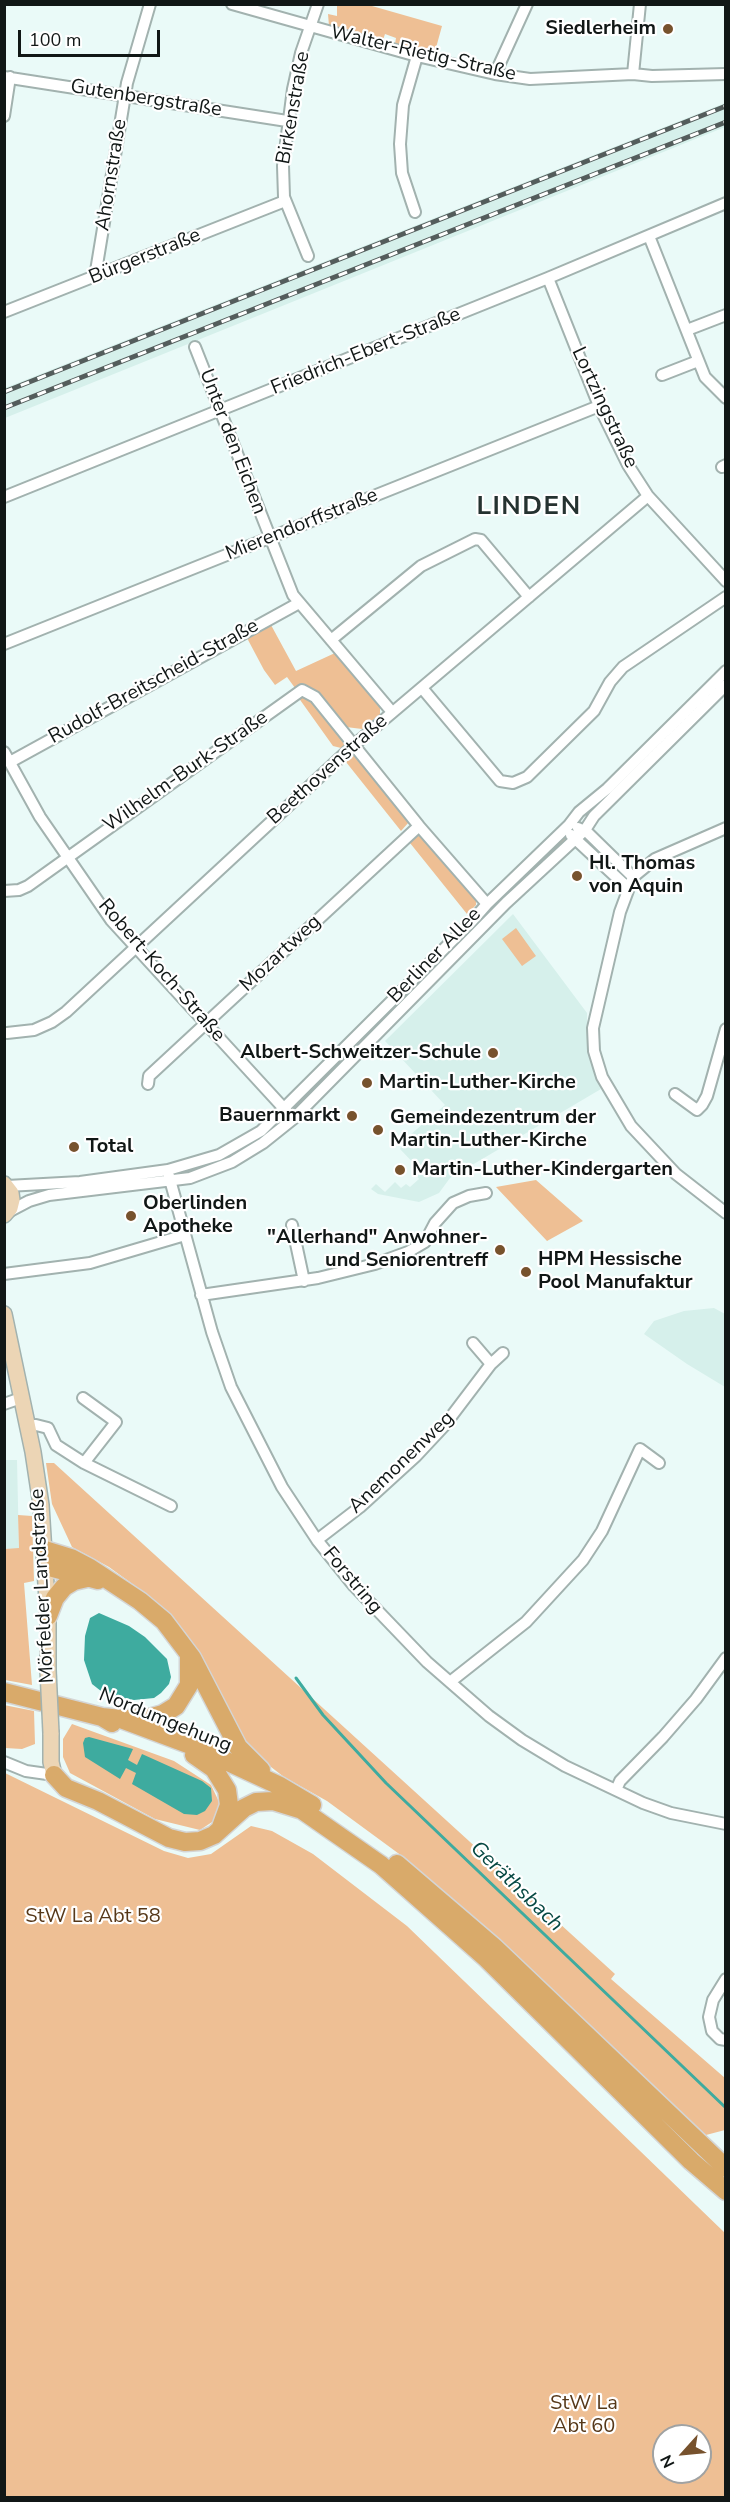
<!DOCTYPE html>
<html>
<head>
<meta charset="utf-8">
<style>
  body { margin:0 }
  #map { position:relative; width:730px; height:2502px; overflow:hidden; background:#eafaf8; font-family:"Nunito Sans",sans-serif }
  canvas { display:block }
  .frame { position:absolute; inset:0; border:6px solid #111716; pointer-events:none }
  .north { position:absolute; left:652px; top:2424px; width:60px; height:60px; box-sizing:border-box; background:#fff; border:2px solid #a0a2a2; border-radius:50%; rotate:243deg; font-size:16px; font-weight:700; line-height:24px; text-align:center; color:#111716 }
  .north::after { content:''; display:block; margin:auto; width:21px; height:27px; background:#77522d; clip-path:polygon(50% 0,100% 100%,50% 72%,0 100%) }
  .scale { position:absolute; left:18px; top:30px; width:142px; height:27px; box-sizing:border-box; border:3px solid #111716; border-top:0; padding-left:8px; font-size:18px; line-height:21px; white-space:nowrap; color:#111716; -webkit-text-stroke:4px #fff; paint-order:stroke }
</style>
</head>
<body>
<div id="map">
<canvas width="730" height="2502"></canvas>
<div class="frame"></div>
<div class="north">N</div>
<div class="scale">100 m</div>
</div>
<script>
const g = document.querySelector('canvas').getContext('2d');
g.lineJoin = 'round';
function fill(path, color) { g.fillStyle = color; g.fill(path, 'evenodd'); }
const shape = rows => new Path2D(rows.map(r => 'M' + r).join(''));
function stroke(path, color, width, dash) { g.strokeStyle = color; g.lineWidth = width; g.lineCap = dash ? 'butt' : 'round'; g.setLineDash(dash || []); g.stroke(path); }
function label(font, color, halo, rows, align = 'center') {
  g.font = font + ' "Nunito Sans",sans-serif'; g.lineWidth = 4.5; g.setLineDash([]); g.textBaseline = 'middle'; g.strokeStyle = halo; g.fillStyle = color; for (const [text, x, y, turn = 0] of rows) {
    g.save(); g.translate(x, y); g.rotate((+turn || 0) * Math.PI / 180); g.textAlign = isNaN(turn) ? turn : align; if (halo) g.strokeText(text, 0, 0); g.fillText(text, 0, 0); g.restore();
  }
}
fill(shape([
  [725,103,725,127,5,418,5,388],
  [513,914,587,1013,587,1046,601,1089,450,1178,439,1193,419,1202,378,1194,371,1189,376,1184,385,1192,395,1182,401,1188,406,1184,410,1187,419,1179,416,1175,420,1170,400,1149,410,1135,445,1105,385,1041],
  [714,1308,725,1314,725,1387,687,1364,644,1334,654,1321,684,1311],
  [4,1460,17,1460,19,1549,5,1549]
]), '#d6f0eb');
fill(shape([
  [365,4,442,26,434,55,395,44,396,38,385,34,383,40,329,26,328,14,337,16,337,5],
  [271,625,296,671,335,653,380,706,380,714,362,729,346,727,339,732,347,742,341,748,333,746,293,690,295,688,287,677,275,685,264,670,247,638],
  [353,756,357,757,408,817,409,822,401,831,346,762],
  [419,835,425,837,476,897,476,905,467,914,410,843],
  [566,835,570,839,506,900,502,895],
  [498,897,503,903,435,970,431,967],
  [516,928,536,956,522,966,502,939],
  [425,974,429,977,303,1102,299,1098],
  [282,1116,285,1123,232,1158,189,1174,188,1169],
  [536,1180,583,1221,547,1241,496,1187],
  [46,1463,54,1463,615,1974,611,1979,725,2078,725,2130,706,2135,406,1859,327,1801,284,1777,262,1760,248,1745,235,1724,209,1671,185,1632,149,1596,109,1567,72,1547,52,1504],
  [18,1515,32,1516,34,1581,24,1583,32,1685,5,1680,5,1549,19,1548],
  [4,1705,34,1711,35,1744,22,1749,5,1748],
  [72,1724,174,1761,211,1785,220,1804,215,1820,200,1830,155,1819,70,1773,63,1757,63,1739],
  [5,1773,164,1851,188,1858,211,1854,251,1826,272,1831,313,1854,407,1926,725,2233,725,2497,5,2497],
  [664,2436,700,2436,700,2472,664,2472]
]), '#eebf94');
fill(shape([
  [99,1613,129,1626,145,1637,167,1659,171,1677,169,1684,161,1693,154,1698,134,1700,106,1695,92,1684,84,1660,85,1636,90,1618],
  [89,1737,133,1749,128,1760,137,1765,142,1754,202,1781,211,1788,212,1801,205,1811,197,1815,184,1814,132,1784,136,1773,126,1768,120,1779,85,1757,83,1743,85,1738]
]), '#3eab9f');
stroke(shape([
  [296,1678,323,1715,386,1783,726,2108]
]), '#3eab9f', 3);
const street = shape([
  [232,4,417,56,495,74,530,79,633,74,652,76,726,74],
  [495,74,527,4],
  [633,74,640,4],
  [4,77,287,121],
  [4,116,10,77],
  [415,212,402,173,400,144,403,105,417,56],
  [649,236,705,377,726,398],
  [308,256,284,197,283,166,293,89,301,53,318,4],
  [95,277,127,83,150,4],
  [548,278,599,406,628,465,648,496,726,581],
  [4,312,285,201],
  [687,330,726,315],
  [195,347,293,595,392,712],
  [662,375,698,361],
  [722,467,726,465],
  [4,497,548,278,726,203],
  [331,640,421,566,475,539,481,540,529,597],
  [4,644,599,406],
  [422,688,500,781,513,783,527,777,594,711,610,682,623,667,726,597],
  [4,752,40,817,111,920,289,1114],
  [10,762,299,603],
  [578,828,587,832,633,877],
  [726,828,655,859,633,877,620,912,593,1028,594,1051,602,1077,631,1126,676,1174,726,1213],
  [571,835,628,888],
  [4,891,19,890,28,886,302,690,315,697,419,826,487,904],
  [7,1033,34,1030,52,1022,66,1012,354,745,648,496],
  [148,1084,149,1076,419,826],
  [675,1094,697,1110,702,1105,707,1096,726,1029],
  [169,1176,212,1332,231,1387,282,1487,317,1540,354,1586,427,1662,489,1716,522,1740,565,1766,643,1803,671,1813,726,1824],
  [7,1186,80,1182,168,1170,219,1155,261,1131,472,921,487,904,569,825,579,812,607,789,726,671],
  [8,1212,29,1201,49,1195,190,1178,232,1162,263,1143,293,1119,506,903,585,830,594,816,726,685],
  [292,1225,304,1281],
  [4,1274,90,1263,185,1235],
  [201,1295,318,1278,375,1264,408,1252,425,1242,435,1223,453,1203,469,1196,486,1193],
  [473,1343,491,1364],
  [83,1398,116,1422,84,1463],
  [4,1404,21,1398],
  [27,1427,36,1425,48,1428,56,1445,84,1463,171,1506],
  [317,1540,360,1507,416,1456,444,1426,491,1364,503,1353],
  [450,1682,526,1622,583,1560,602,1531,640,1449,659,1463],
  [4,1762,26,1771,54,1775],
  [616,1790,620,1781,663,1737,696,1699,726,1658],
  [726,1979,713,2000,709,2017,712,2031,720,2039,726,2040]
]);
const secondary = shape([
  [4,1184,11,1193,12,1200,10,1208,4,1215],
  [4,1314,33,1452,41,1505,48,1616,48,1670],
  [51,1733,51,1762,54,1775]
]);
const primary = shape([
  [45,1550,71,1558,90,1568,140,1601,164,1621,192,1658,238,1747,261,1770],
  [45,1550,53,1568,98,1580],
  [48,1616,55,1598,64,1587,74,1581,87,1578],
  [4,1692,102,1717,112,1723],
  [102,1717,121,1719,196,1747,280,1786,312,1805],
  [128,1719,149,1718,163,1714,176,1706,189,1685,189,1656],
  [194,1755,214,1769,227,1790,229,1805,221,1827],
  [54,1775,66,1788,98,1801,169,1838,185,1842,200,1841,214,1835,244,1808,256,1802,273,1801,302,1810,381,1865,487,1959,691,2161,726,2191],
  [397,1864,494,1947,726,2168]
]);
stroke(street, '#a2b2af', 14);
stroke(secondary, '#a2b2af', 18);
stroke(primary, '#d4d5d5', 21);
stroke(street, '#fff', 10);
stroke(secondary, '#ecd5b5', 15);
stroke(primary, '#d9aa6a', 18);
const rail = shape([
  [4,392,726,106],
  [4,408,726,122]
]);
stroke(rail, '#545d5c', 5);
stroke(rail, '#fff', 3, [9]);
const secondaryBridge = shape([
  [48,1670,51,1733]
]);
stroke(secondaryBridge, '#a2b2af', 18, []);
stroke(secondaryBridge, '#ecd5b5', 15);
for (const [x, y, r, color] of [
  [668,29,6,"#77522d"],
  [577,876,6,"#77522d"],
  [493,1053,6,"#77522d"],
  [367,1083,6,"#77522d"],
  [352,1116,6,"#77522d"],
  [378,1130,6,"#77522d"],
  [74,1147,6,"#77522d"],
  [400,1170,6,"#77522d"],
  [131,1216,6,"#77522d"],
  [500,1250,6,"#77522d"],
  [526,1272,6,"#77522d"]
]) { const dot = new Path2D(); dot.arc(x, y, r, 0, 2 * Math.PI); g.fillStyle = color; g.fill(dot); stroke(dot, '#fff', 2); }
label('bold 20px', '#111716', '#fff', [
  ["Siedlerheim",656,29,"right"],
  ["Hl. Thomas",589,864],
  ["von Aquin",589,887],
  ["Albert-Schweitzer-Schule",481,1053,"right"],
  ["Martin-Luther-Kirche",379,1083],
  ["Bauernmarkt",340,1116,"right"],
  ["Gemeindezentrum der",390,1118],
  ["Martin-Luther-Kirche",390,1141],
  ["Total",86,1147],
  ["Martin-Luther-Kindergarten",412,1170],
  ["Oberlinden",143,1204],
  ["Apotheke",143,1227],
  ["\"Allerhand\" Anwohner-",488,1238,"right"],
  ["und Seniorentreff",488,1261,"right"],
  ["HPM Hessische",538,1260],
  ["Pool Manufaktur",538,1283]
], 'left');
label('20px', '#111716', '#fff', [
  ["Walter-Rietig-Straße",423,54,13],
  ["Gutenbergstraße",146,99,9],
  ["Birkenstraße",294,108,-80],
  ["Ahornstraße",112,175,-81],
  ["Bürgerstraße",145,257,-22],
  ["Friedrich-Ebert-Straße",366,352,-22],
  ["Lortzingstraße",604,408,65],
  ["Unter den Eichen",232,442,69],
  ["Mierendorffstraße",302,525,-22],
  ["Rudolf-Breitscheid-Straße",154,682,-29],
  ["Beethovenstraße",328,770,-42],
  ["Wilhelm-Burk-Straße",186,772,-35],
  ["Mozartweg",281,954,-43],
  ["Berliner Allee",435,956,-46],
  ["Robert-Koch-Straße",161,971,49],
  ["Anemonenweg",402,1463,-44],
  ["Forstring",352,1581,50],
  ["Mörfelder Landstraße",43,1586,-93],
  ["Nordumgehung",165,1721,22]
]);
label('20px', '#563819', '#fff', [
  ["StW La Abt 58",93,1917],
  ["StW La",584,2404],
  ["Abt 60",584,2427]
]);
label('italic 21px', '#074943', '#fff', [
  ["Geräthsbach",516,1887,44]
]);
g.letterSpacing = '1.5px';
label('bold 26px', '#253230', '#fff', [
  ["LINDEN",529,508]
]);
g.letterSpacing = '0px';
</script>
</body>
</html>
